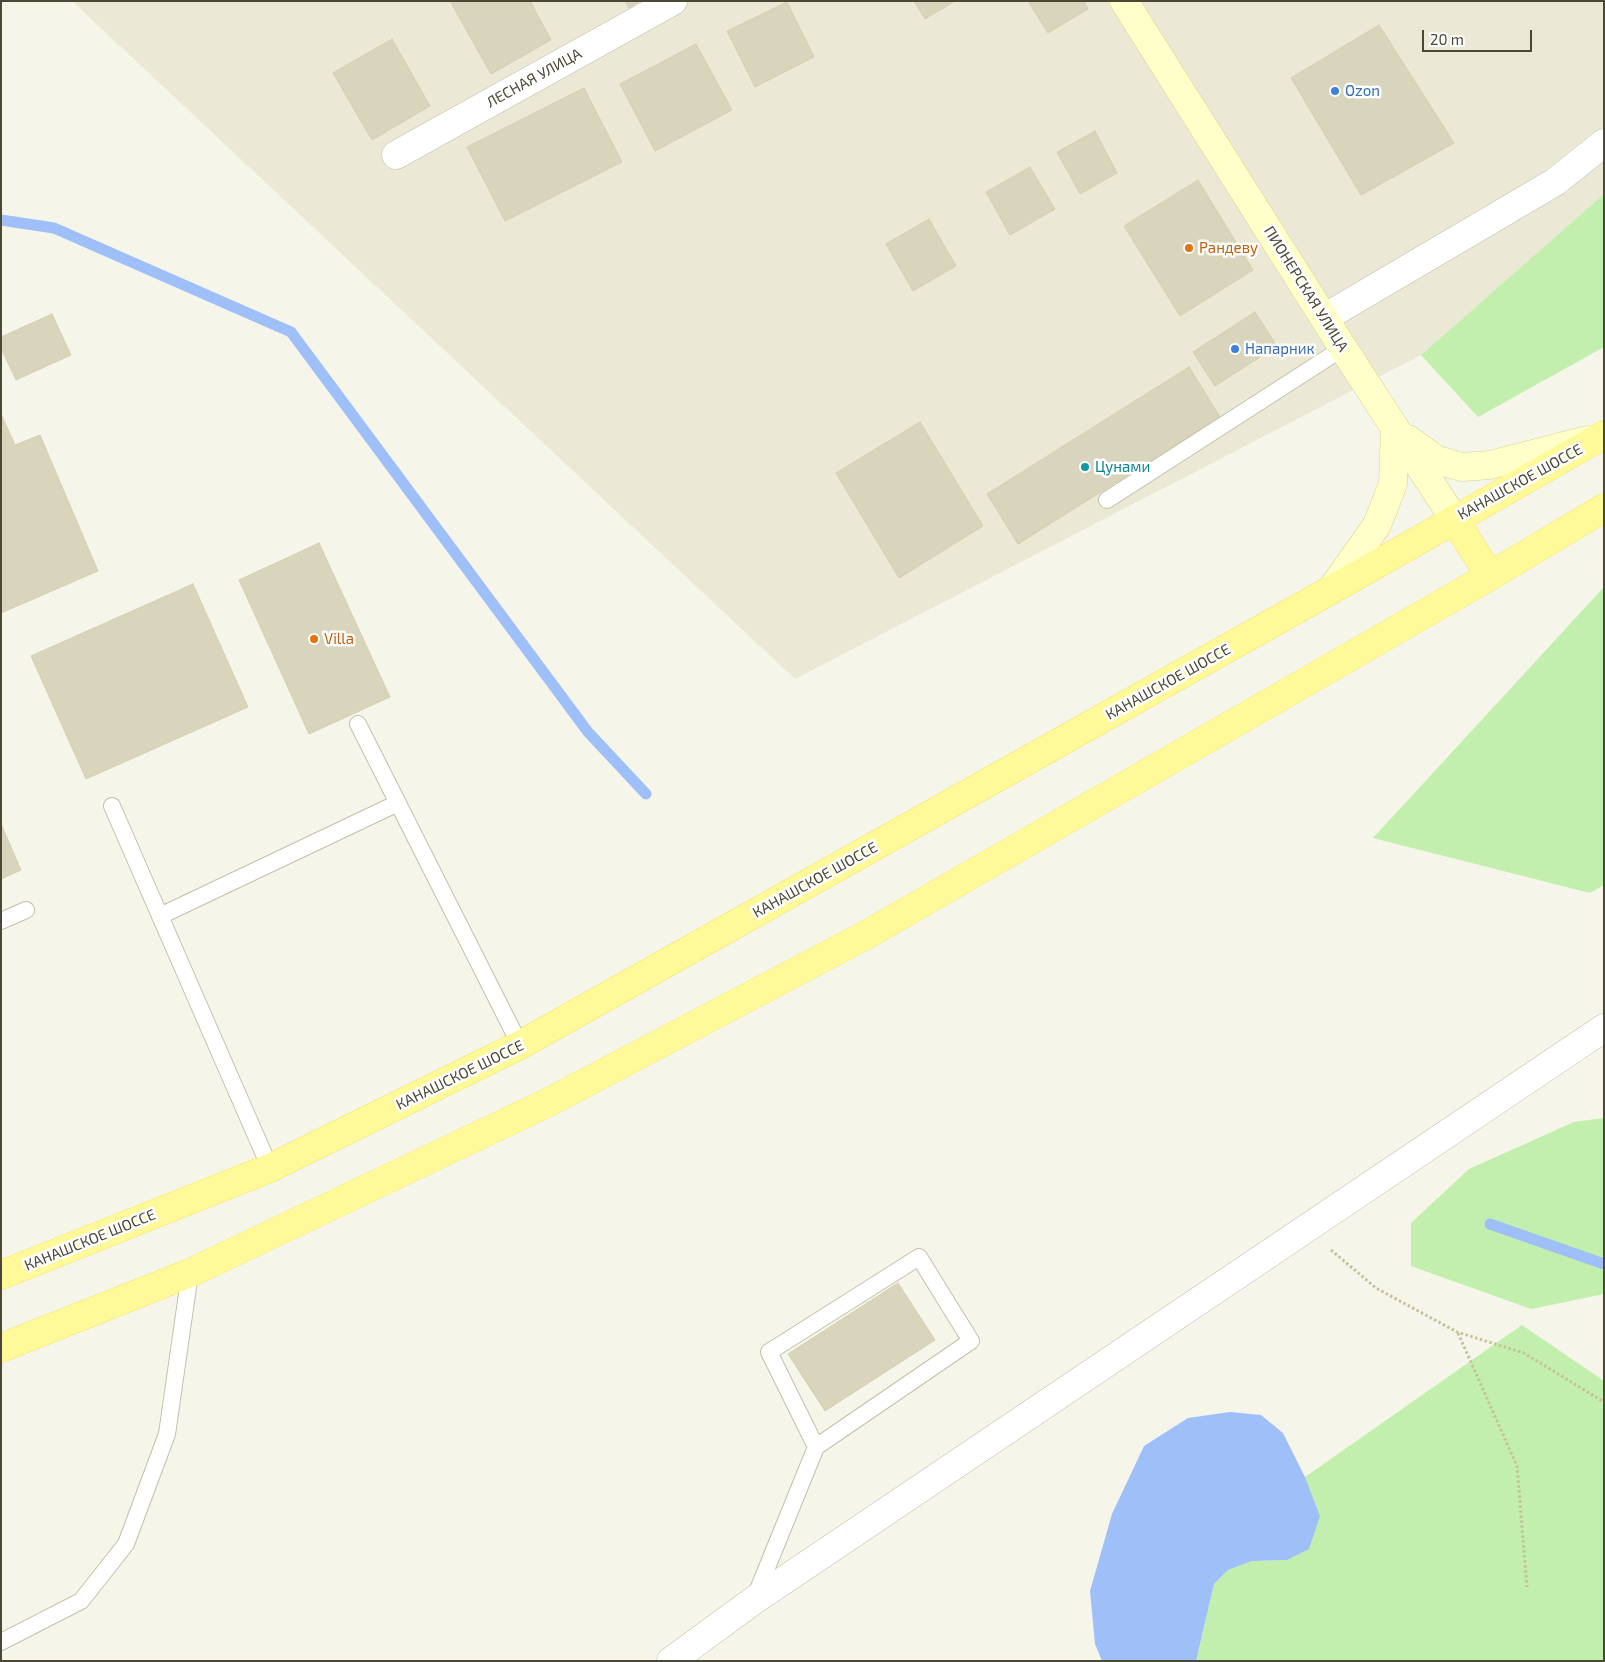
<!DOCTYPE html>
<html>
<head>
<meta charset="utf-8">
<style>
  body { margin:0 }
  #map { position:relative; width:1605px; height:1662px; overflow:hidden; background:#f6f5e9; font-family:"Exo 2",sans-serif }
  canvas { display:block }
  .frame { position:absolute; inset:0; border:2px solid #4b4836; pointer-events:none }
  .scale { position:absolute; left:1422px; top:30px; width:110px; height:22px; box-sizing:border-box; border:2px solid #4b4836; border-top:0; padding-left:6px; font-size:15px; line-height:18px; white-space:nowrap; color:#4b4836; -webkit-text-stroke:4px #fff; paint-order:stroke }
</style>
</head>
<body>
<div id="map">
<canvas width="1605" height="1662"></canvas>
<div class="frame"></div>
<div class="scale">20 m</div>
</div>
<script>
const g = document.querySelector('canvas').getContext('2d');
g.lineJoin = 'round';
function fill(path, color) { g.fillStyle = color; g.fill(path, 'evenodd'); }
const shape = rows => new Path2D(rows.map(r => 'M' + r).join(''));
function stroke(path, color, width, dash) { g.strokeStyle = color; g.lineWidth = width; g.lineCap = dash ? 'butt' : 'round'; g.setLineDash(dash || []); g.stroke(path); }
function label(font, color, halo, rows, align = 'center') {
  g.font = font + ' "Exo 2",sans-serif'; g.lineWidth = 5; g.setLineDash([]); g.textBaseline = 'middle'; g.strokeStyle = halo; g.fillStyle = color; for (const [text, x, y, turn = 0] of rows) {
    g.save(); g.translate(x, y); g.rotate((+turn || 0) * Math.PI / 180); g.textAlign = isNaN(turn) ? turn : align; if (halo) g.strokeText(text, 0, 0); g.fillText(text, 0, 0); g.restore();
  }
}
fill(shape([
  [72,1,1604,1,1604,194,1421,355,795,679]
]), '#ebe9d6');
fill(shape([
  [1604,194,1604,347,1478,417,1421,355],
  [1604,587,1604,885,1590,893,1373,838],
  [1604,1118,1604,1294,1531,1309,1411,1266,1411,1223,1469,1169,1574,1122],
  [1522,1325,1604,1381,1604,1661,1196,1661,1214,1584,1228,1570,1252,1561,1287,1560,1320,1516,1305,1477]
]), '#c2efad');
fill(shape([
  [1230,1412,1261,1415,1283,1433,1305,1477,1320,1516,1309,1549,1287,1560,1252,1561,1228,1570,1214,1584,1196,1661,1102,1661,1095,1644,1090,1591,1112,1514,1144,1446,1188,1418]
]), '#9fbff9');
stroke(shape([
  [1,220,54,228,291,332,588,732,646,794],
  [1490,1224,1604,1264]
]), '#9fbff9', 11);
const building = shape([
  [450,1,530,1,551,40,491,74,450,1],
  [625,1,640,1,629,8,625,1],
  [914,1,955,1,925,19,914,1],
  [1028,1,1084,1,1088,9,1048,33,1028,1],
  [787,2,814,57,755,87,727,31,787,2],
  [1379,25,1454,143,1361,195,1291,78,1379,25],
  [392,39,430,106,372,140,333,73,392,39],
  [696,44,732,110,655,151,620,84,696,44],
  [584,88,622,162,505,221,467,147,584,88],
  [1095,131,1117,173,1080,194,1057,152,1095,131],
  [1030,167,1055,209,1010,235,986,192,1030,167],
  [1198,180,1253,270,1180,316,1124,226,1198,180],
  [929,219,956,266,913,291,886,244,929,219],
  [1255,312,1277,346,1215,386,1193,352,1255,312],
  [52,314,71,355,16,380,1,348,1,337,52,314],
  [1189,367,1220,417,1018,544,987,494,1189,367],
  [1,414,15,445,40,435,98,571,1,613,1,414],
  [920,422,983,526,899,578,836,473,920,422],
  [319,543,390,697,309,734,239,580,319,543],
  [193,584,248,707,86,779,31,656,193,584],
  [1,824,21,870,1,879,1,824],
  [898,1283,935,1340,825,1411,788,1354,898,1283]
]);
fill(building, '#d9d5bd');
stroke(building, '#d5cfaf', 1);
const lane = shape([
  [1107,500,1343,348],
  [358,724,520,1045],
  [112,806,270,1168],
  [160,916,398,803],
  [1,921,26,910],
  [755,1597,816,1447,971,1341,919,1257,769,1352,816,1447],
  [1,1642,81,1601,126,1544,167,1434,190,1273]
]);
const street = shape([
  [396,155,673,1],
  [1324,318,1555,182,1604,143],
  [671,1661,753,1601,1604,1028]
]);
const secondary = shape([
  [1124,1,1343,348,1454,519],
  [1408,439,1437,460,1462,467,1490,465,1587,440],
  [1331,590,1377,525,1393,484,1395,429]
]);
const primary = shape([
  [1454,519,1490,576],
  [1,1275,270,1168,520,1045,1331,590,1604,435],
  [1,1348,190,1273,549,1102,866,935,1490,576,1604,508]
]);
stroke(lane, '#c3c0aa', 18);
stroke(street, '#c3c0aa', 29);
stroke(secondary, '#d7d692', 29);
stroke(primary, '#f2e85b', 29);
stroke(shape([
  [1331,1250,1376,1288,1457,1332,1524,1353,1604,1402],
  [1458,1333,1517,1466,1527,1587]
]), '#c6c19a', 3, [2.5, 2.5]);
stroke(lane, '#fff', 16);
stroke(street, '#fff', 28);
stroke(secondary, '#ffffca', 28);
stroke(primary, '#fffa99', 28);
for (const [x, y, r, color] of [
  [1335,91,5,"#3f7fe0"],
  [1189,248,5,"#e8710a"],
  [1235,349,5,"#3f7fe0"],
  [1085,467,5,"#0f9aa8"],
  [314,639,5,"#e8710a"]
]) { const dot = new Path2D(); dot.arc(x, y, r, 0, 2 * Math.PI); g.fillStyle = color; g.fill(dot); stroke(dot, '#fff', 2); }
label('15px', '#4b4836', '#fff', [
  ["ЛЕСНАЯ УЛИЦА",534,78,-29],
  ["ПИОНЕРСКАЯ УЛИЦА",1306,289,58],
  ["КАНАШСКОЕ ШОССЕ",1520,482,-29],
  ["КАНАШСКОЕ ШОССЕ",1168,682,-29],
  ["КАНАШСКОЕ ШОССЕ",815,880,-29],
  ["КАНАШСКОЕ ШОССЕ",460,1075,-26],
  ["КАНАШСКОЕ ШОССЕ",90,1240,-22]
]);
label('15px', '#366cbe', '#fff', [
  ["Ozon",1345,91],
  ["Напарник",1245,349]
], 'left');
label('15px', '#c56008', '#fff', [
  ["Рандеву",1199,248],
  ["Villa",324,639]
], 'left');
label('15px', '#0d838f', '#fff', [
  ["Цунами",1095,467]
], 'left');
</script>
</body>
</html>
